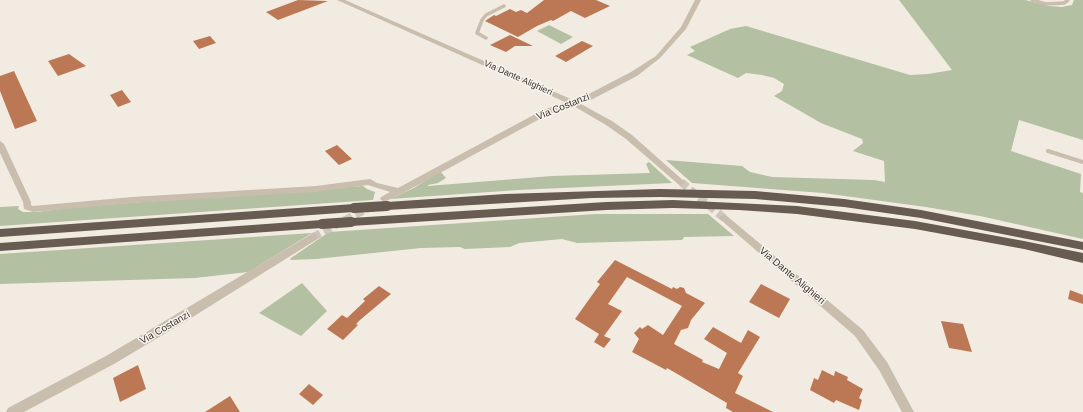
<!DOCTYPE html>
<html>
<head>
<meta charset="utf-8">
<style>
  body { margin:0 }
  canvas { display:block; background:#f2ebe1 }
</style>
</head>
<body>
<canvas width="1083" height="412"></canvas>
<script>
const g = document.querySelector('canvas').getContext('2d');
g.lineJoin = 'round';
function fill(path, color) { g.fillStyle = color; g.fill(path, 'evenodd'); }
const shape = rows => new Path2D(rows.map(r => 'M' + r).join(''));
function stroke(path, color, width, dash) { g.strokeStyle = color; g.lineWidth = width; g.lineCap = dash ? 'butt' : 'round'; g.setLineDash(dash || []); g.stroke(path); }
function label(font, color, halo, rows, align = 'center') {
  g.font = font + ' Helvetica,sans-serif'; g.lineWidth = 3; g.setLineDash([]); g.textBaseline = 'middle'; g.strokeStyle = halo; g.fillStyle = color; for (const [text, x, y, turn = 0] of rows) {
    g.save(); g.translate(x, y); g.rotate((+turn || 0) * Math.PI / 180); g.textAlign = isNaN(turn) ? turn : align; if (halo) g.strokeText(text, 0, 0); g.fillText(text, 0, 0); g.restore();
  }
}
fill(shape([
  [899,0,1025,0,1049,6,1062,7,1072,5,1074,0,1083,0,1083,140,1019,120,1011,151,1081,174,1080,192,1083,193,1083,239,980,216,926,207,823,193,692,183,666,160,742,166,750,172,772,177,874,180,885,182,884,161,853,151,863,143,862,139,821,123,774,96,782,91,784,84,774,78,762,75,746,73,738,78,687,55,695,51,690,47,730,29,746,26,910,75,928,74,952,70],
  [549,25,573,37,561,44,537,31],
  [649,162,672,183,518,190,390,199,414,188,440,171,446,178,438,183,428,185,428,186,552,176,650,173,646,164],
  [363,186,367,189,375,192,373,200,0,226,0,207,19,206,18,209,23,212,37,212,75,207],
  [596,214,708,214,734,236,684,237,682,240,577,243,562,239,519,243,510,247,465,249,460,247,421,248,316,259,290,260,291,258,329,232],
  [312,233,248,272,195,278,0,284,0,254],
  [302,283,327,311,301,336,259,313]
]), '#b3c0a2');
fill(shape([
  [298,0,328,1,278,20,266,12],
  [544,0,596,0,610,6,585,18,571,11,553,21,551,20,537,26,518,37,485,21,494,15,496,16,510,9,516,12,521,10,527,13],
  [510,35,533,46,515,46,506,52,490,45],
  [210,36,216,43,199,49,193,41],
  [582,41,593,46,566,62,555,56],
  [69,54,86,66,58,76,48,61],
  [14,71,37,121,15,129,0,91,0,76],
  [122,90,131,102,118,107,110,95],
  [337,145,352,159,339,165,325,151],
  [615,260,672,289,673,287,677,289,680,287,684,288,686,293,705,303,691,320,688,328,681,330,674,344,703,360,702,362,719,369,727,353,704,339,713,327,741,343,748,330,760,337,738,373,743,376,735,393,773,412,733,412,726,408,727,403,667,368,666,370,632,352,639,339,634,333,640,327,642,329,648,325,663,335,682,306,627,277,608,304,622,311,604,336,611,339,604,348,594,342,599,334,575,319,600,284,597,282],
  [761,284,790,299,779,318,749,302],
  [379,286,391,294,360,320,356,324,358,325,343,340,327,329,342,315,347,318,365,301,363,299],
  [1070,290,1083,295,1083,304,1068,299],
  [941,321,963,324,972,352,949,348],
  [138,365,146,389,120,402,113,378],
  [822,370,834,376,835,371,848,377,847,380,863,389,859,398,862,400,859,410,836,400,834,403,810,390,814,378,818,380],
  [309,384,323,395,313,405,299,394],
  [230,396,240,412,205,412]
]), '#bc7855');
stroke(shape([
  [681,182,724,218],
  [313,237,368,208]
]), '#cdc6bd', 8, [8, 4]);
stroke(shape([
  [1032,0,1046,4,1064,3,1068,0],
  [486,38,477,33,482,20,486,15,504,6]
]), '#c9bdae', 3.5);
stroke(shape([
  [1048,151,1083,162]
]), '#c9bdae', 4);
fill(shape([
  [337,0,345,0,573,100,583,97,631,72,656,56,681,27,695,0,701,0,686,29,660,58,637,76,589,101,579,103,612,121,632,135,685,182,681,185,678,184,626,139,606,125,572,105,547,115,403,193,384,202,380,199,381,197,390,192,368,185,316,192,132,203,33,212,24,209,23,202,0,153,0,141,4,144,31,202,31,205,33,206,132,197,316,186,370,179,377,183,398,188,541,111,565,102,337,0],
  [724,215,727,216,863,330,887,362,914,412,902,412,879,370,855,336,721,220,719,218,721,216,724,215],
  [313,233,316,234,318,237,316,240,191,318,114,364,24,412,6,412,8,408,106,356,313,233]
]), '#c9bdae');
fill(shape([
  [660,189,755,191,844,199,921,210,1083,242,1083,250,921,218,844,207,755,199,660,197,592,198,387,210,383,209,382,206,383,203,387,202,505,194,660,189],
  [673,200,797,206,915,221,1024,241,1083,253,1083,263,1024,249,915,229,797,214,739,210,673,208,606,210,351,226,347,225,345,222,347,219,351,218,606,202,673,200],
  [354,204,358,205,360,208,358,211,354,212,0,237,0,229,354,204],
  [322,220,326,221,328,224,326,227,322,228,0,251,0,243,322,220]
]), '#685b51');
stroke(shape([
  [354,208,387,206],
  [322,224,351,222]
]), '#685b51', 10);
label('9px', '#38312c', '#f9f5ee', [
  ["Via Dante Alighieri",518,78,24]
]);
label('10px', '#38312c', '#f9f5ee', [
  ["Via Costanzi",563,107,-22],
  ["Via Dante Alighieri",792,276,40],
  ["Via Costanzi",165,328,-30]
]);
</script>
</body>
</html>
